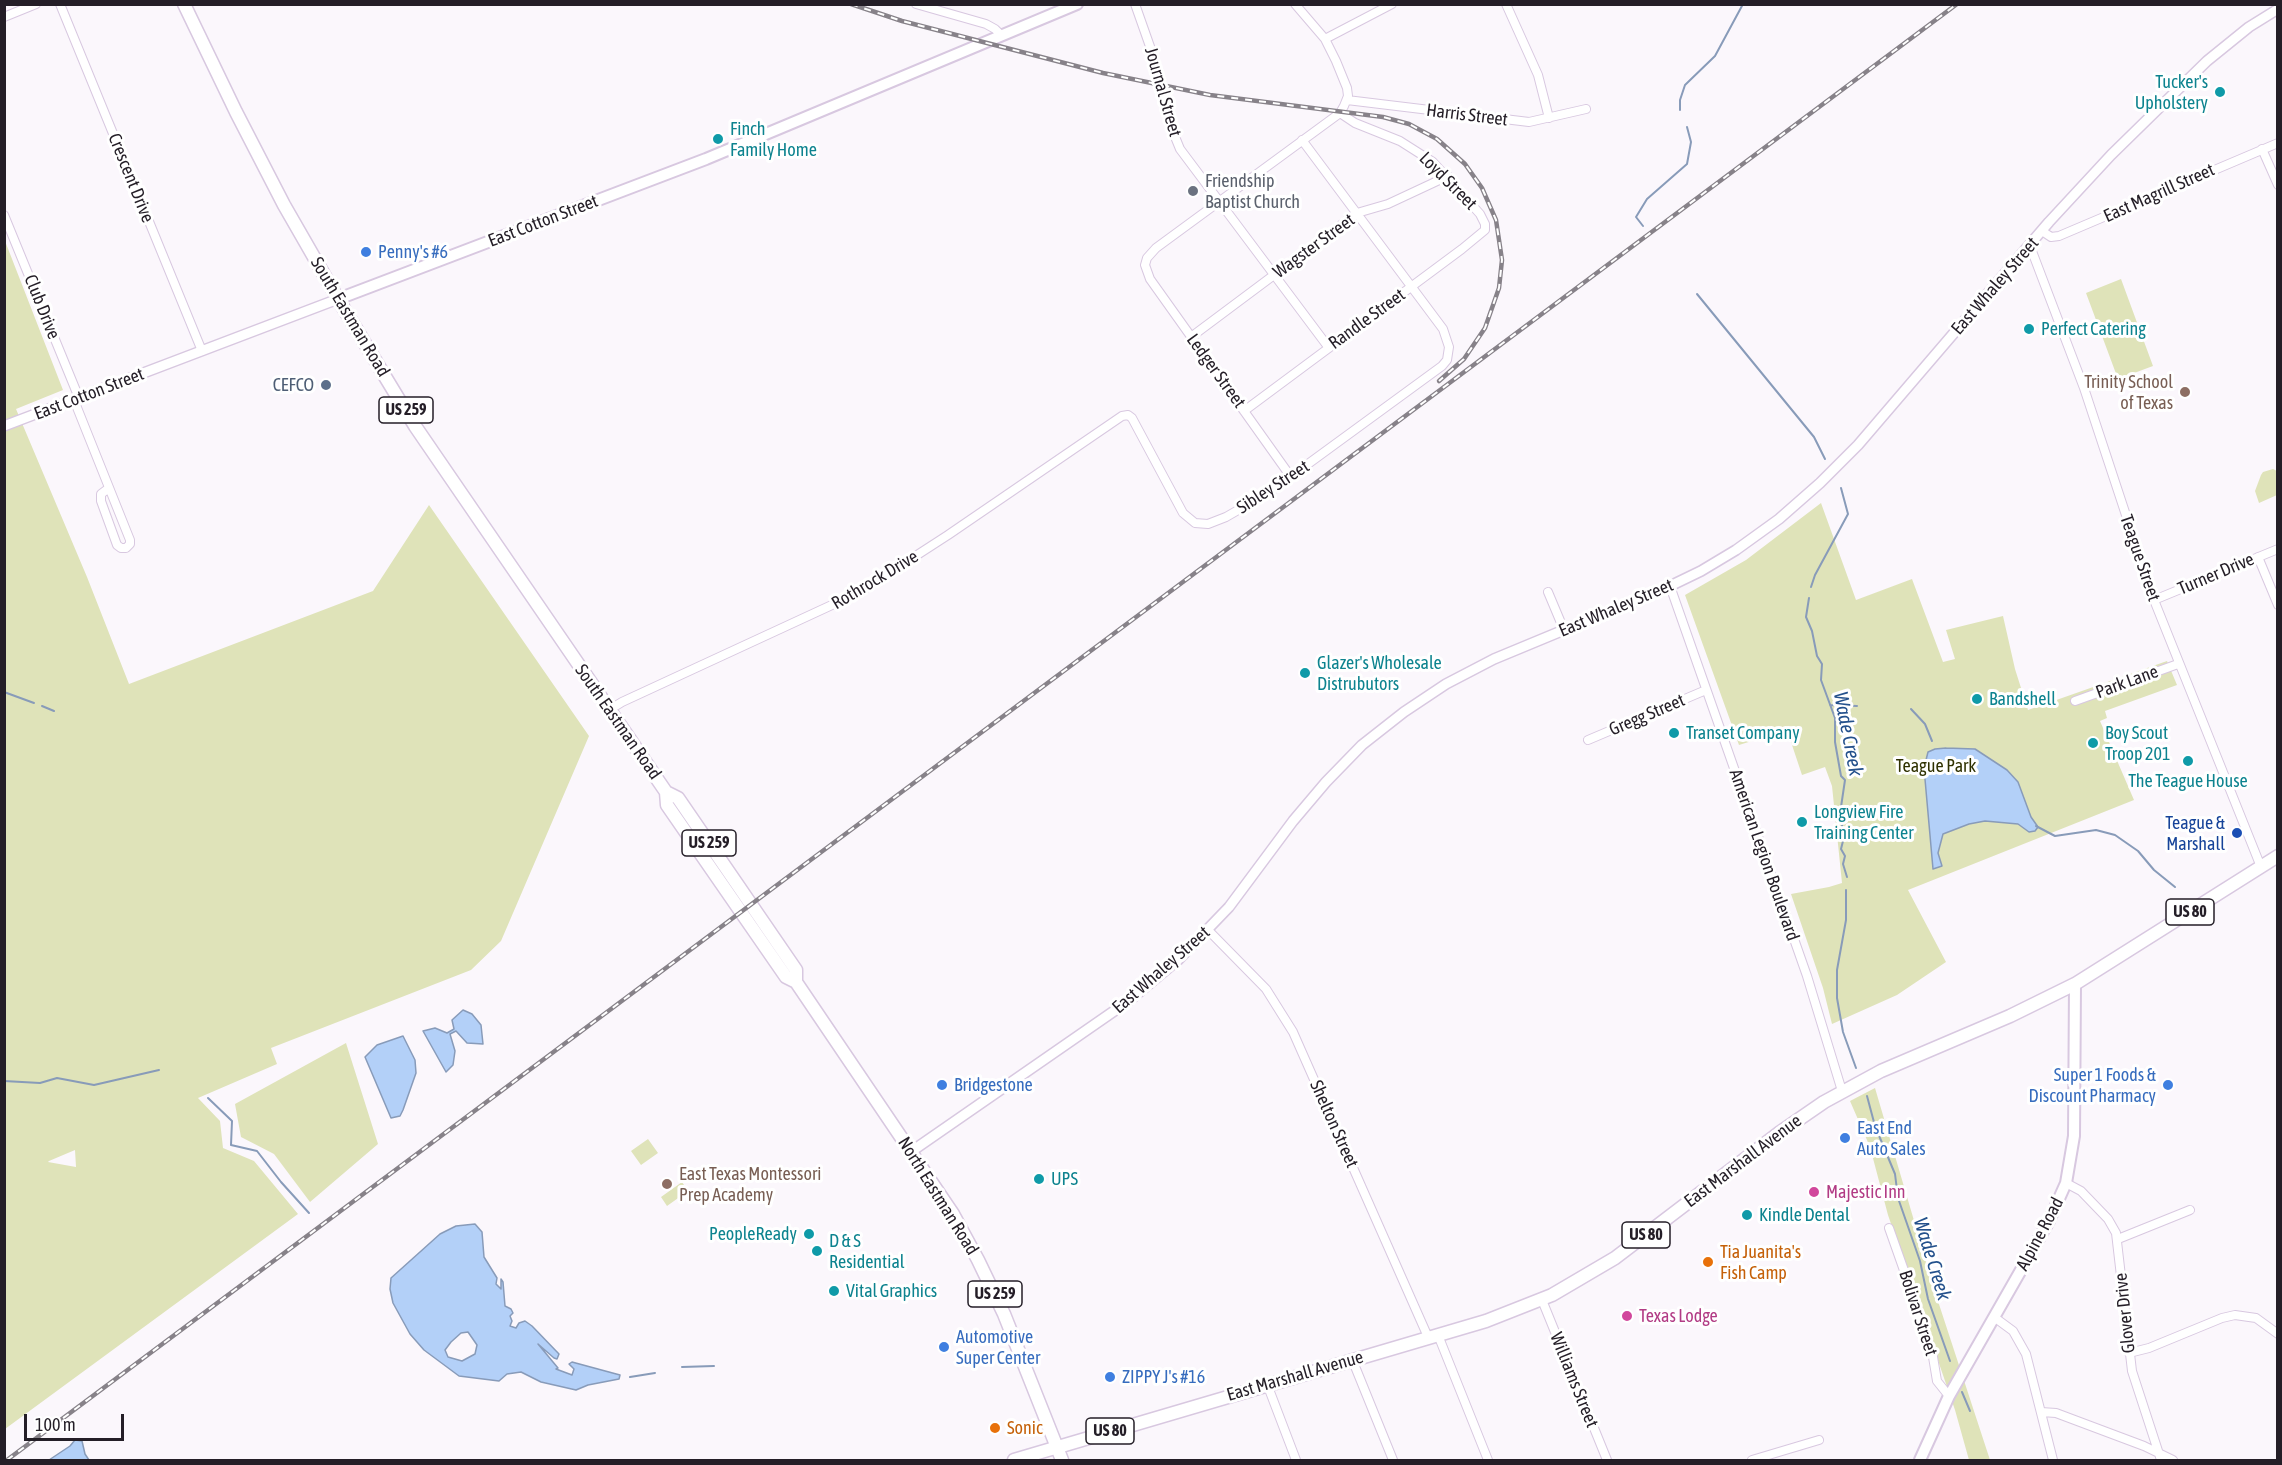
<!DOCTYPE html>
<html>
<head>
<meta charset="utf-8">
<style>
  body { margin:0 }
  #map { position:relative; width:2282px; height:1465px; overflow:hidden; background:#fbf7fc; font-family:"Asap Condensed",sans-serif }
  canvas { display:block }
  .frame { position:absolute; inset:0; border:6px solid #241e27; pointer-events:none }
  .scale { position:absolute; left:24px; top:1414px; width:100px; height:27px; box-sizing:border-box; border:3px solid #241e27; border-top:0; padding-left:8px; font-size:18px; line-height:21px; white-space:nowrap; color:#241e27; -webkit-text-stroke:4px #fff; paint-order:stroke }
</style>
</head>
<body>
<div id="map">
<canvas width="2282" height="1465"></canvas>
<div class="frame"></div>
<div class="scale">100 m</div>
</div>
<script>
const g = document.querySelector('canvas').getContext('2d');
g.lineJoin = 'round';
function fill(path, color) { g.fillStyle = color; g.fill(path, 'evenodd'); }
const shape = rows => new Path2D(rows.map(r => 'M' + r).join(''));
function stroke(path, color, width, dash) { g.strokeStyle = color; g.lineWidth = width; g.lineCap = dash ? 'butt' : 'round'; g.setLineDash(dash || []); g.stroke(path); }
function label(font, color, halo, rows, align = 'center') {
  g.font = font + ' "Asap Condensed",sans-serif'; g.lineWidth = 6; g.setLineDash([]); g.textBaseline = 'middle'; g.strokeStyle = halo; g.fillStyle = color; for (const [text, x, y, turn = 0] of rows) {
    g.save(); g.translate(x, y); g.rotate((+turn || 0) * Math.PI / 180); g.textAlign = isNaN(turn) ? turn : align; if (halo) g.strokeText(text, 0, 0); g.fillText(text, 0, 0); g.restore();
  }
}
fill(shape([
  [5,241,63,390,16,409,87,577,129,684,373,591,429,505,589,736,501,941,471,970,271,1048,277,1064,198,1098,220,1121,223,1148,254,1161,298,1214,5,1429],
  [75,1150,76,1167,48,1162,49,1161],
  [2121,279,2153,366,2118,379,2086,293],
  [2273,469,2277,471,2277,495,2259,503,2255,491,2261,475,2263,472],
  [1821,503,1856,600,1912,579,1943,662,1955,659,1946,630,2003,616,2015,669,2028,710,2167,661,2177,685,2105,711,2107,718,2100,721,2134,800,1908,890,1946,962,1897,995,1832,1024,1823,988,1791,894,1829,887,1842,883,1832,786,1825,767,1802,775,1787,730,1739,745,1685,595,1746,560],
  [346,1043,378,1144,310,1202,274,1154,241,1137,235,1104],
  [1875,1088,1935,1292,1990,1460,1969,1460,1955,1410,1888,1215,1870,1147,1850,1101],
  [648,1139,658,1153,641,1165,631,1151],
  [682,1182,688,1191,667,1206,661,1197]
]), '#dfe3b9');
const water = shape([
  [1946,748,1975,749,2007,770,2018,782,2031,817,2038,827,2035,831,2029,832,2018,824,1985,821,1969,824,1943,834,1938,853,1942,866,1933,869,1924,768,1928,752,1935,749,1946,748],
  [463,1010,472,1014,481,1025,483,1044,467,1043,456,1031,450,1034,455,1051,453,1065,446,1072,423,1031,435,1028,447,1033,454,1029,452,1020,463,1010],
  [403,1036,415,1060,416,1073,403,1110,400,1116,391,1118,365,1057,377,1045,403,1036],
  [475,1224,482,1232,484,1257,497,1278,496,1284,501,1289,501,1279,503,1282,505,1306,511,1309,513,1313,510,1316,512,1321,510,1326,516,1328,519,1323,525,1321,532,1326,559,1354,557,1359,554,1358,538,1344,558,1368,556,1369,572,1375,574,1369,569,1364,572,1362,620,1375,619,1379,588,1385,576,1390,541,1382,521,1372,507,1374,499,1381,459,1376,424,1350,410,1334,393,1303,390,1289,391,1278,440,1234,456,1226,475,1224],
  [468,1332,477,1345,475,1354,462,1361,448,1357,445,1350,451,1342,461,1333,468,1332],
  [75,1440,82,1441,85,1454,89,1460,49,1460,70,1446,75,1440]
]);
fill(water, '#b3d0f8');
stroke(water, '#889bb9', 1.5);
stroke(shape([
  [1680,110,1680,100,1685,85,1715,56,1743,4],
  [1643,226,1636,217,1647,199,1687,164,1691,142,1687,127],
  [1697,294,1814,437,1825,459],
  [1811,587,1815,575,1848,514,1841,488],
  [1809,598,1806,617,1812,631,1817,656,1822,664,1821,680,1835,718,1835,742,1841,776,1845,780,1841,807,1843,841,1841,849,1845,856,1843,864,1847,877],
  [4,692,34,703],
  [1830,705,1857,706],
  [42,706,54,711],
  [1911,709,1925,724,1932,741],
  [2036,826,2055,836,2096,830,2115,835,2138,851,2154,870,2175,887],
  [1846,890,1846,920,1837,970,1837,998,1843,1032,1856,1068],
  [4,1081,40,1083,57,1078,94,1085,159,1070],
  [1867,1096,1875,1126,1895,1174,1898,1198,1920,1261,1928,1299,1950,1361],
  [208,1098,232,1121,231,1145,257,1151,281,1182,309,1213],
  [682,1367,714,1366],
  [630,1377,655,1373],
  [1962,1392,1970,1411]
]), '#889bb9', 2);
const minor = shape([
  [60,4,202,351],
  [916,4,986,24,995,29,1001,35],
  [1135,4,1153,55,1171,127,1180,149,1329,348],
  [1506,4,1538,75,1549,118],
  [4,17,36,4],
  [1325,39,1392,4],
  [1347,100,1529,122,1586,109],
  [2262,149,2278,185],
  [4,215,79,398],
  [2042,231,2051,237,2059,236,2278,143],
  [2030,246,2084,388,2154,600,2261,867],
  [1191,337,1357,213,1388,204,1448,176],
  [74,400,130,540,130,544,126,548,121,548,117,545,101,501,101,494,109,488],
  [1244,411,1462,249,1485,230,1485,224,1480,214,1433,162,1400,141,1355,123,1340,113],
  [1291,477,1150,279,1145,265,1147,258,1156,248,1340,113,1344,106,1348,96,1347,88,1336,61,1325,39,1295,4],
  [2258,557,2278,605],
  [1670,586,1807,976,1842,1091],
  [1548,592,1564,630],
  [2154,600,2278,549],
  [2075,701,2178,664],
  [609,710,622,702,860,592,948,535,1122,416,1128,415,1132,418,1183,513,1195,523,1208,524,1226,517,1271,491,1442,366,1447,360,1449,347,1443,329,1302,140],
  [1588,740,1706,690],
  [1209,931,1266,989,1293,1032,1428,1337],
  [2066,1183,2081,1191,2108,1219,2116,1233,2132,1371,2161,1460],
  [1889,1228,1918,1310,1933,1357,1937,1381,1949,1396],
  [2118,1239,2190,1210],
  [1542,1300,1607,1460],
  [1994,1317,2013,1331,2026,1354,2053,1460],
  [1438,1335,1488,1460],
  [2129,1353,2149,1348,2222,1318,2235,1315,2256,1318,2278,1334],
  [1352,1359,1393,1460],
  [1267,1384,1296,1460],
  [2041,1412,2056,1413,2144,1446,2173,1460],
  [1752,1460,1819,1440]
]);
const tertiary = shape([
  [4,426,338,299],
  [912,1151,1130,1000,1178,960,1229,907,1293,821,1326,782,1362,745,1404,712,1446,684,1494,659,1670,586,1701,571,1736,550,1779,519,1820,483,1858,445,2049,222,2111,155,2207,61,2249,27,2278,9]
]);
const secondary = shape([
  [338,299,706,159,1077,4],
  [1920,1460,1949,1396,2049,1221,2066,1183,2074,1136,2075,984]
]);
const primary = shape([
  [184,4,236,112,284,205,338,299,415,426,666,792,667,805,786,977,796,982,953,1214,978,1260,1004,1314,1062,1460],
  [666,792,678,798,796,970,796,982],
  [1014,1460,1486,1321,1552,1295,1615,1258,1779,1133,1824,1102,1881,1071,2010,1016,2075,984,2278,856]
]);
stroke(minor, '#d8c8e0', 10);
stroke(tertiary, '#d8c8e0', 12);
stroke(secondary, '#d8c8e0', 14);
stroke(primary, '#d8c8e0', 15);
stroke(minor, '#fff', 8);
stroke(tertiary, '#fff', 9);
stroke(secondary, '#fff', 10);
stroke(primary, '#fff', 12);
const rail = shape([
  [851,4,902,21,1103,73,1210,95,1383,117,1409,124,1437,139,1465,164,1482,188,1496,220,1502,260,1499,288,1485,328,1464,359,1439,381],
  [7,1460,1957,4]
]);
stroke(rail, '#878289', 4.5);
stroke(rail, '#fff', 2, [7]);
for (const [x, y, r, color] of [
  [2220,92,6,"#0f9aa8"],
  [718,139,6,"#0f9aa8"],
  [1193,191,6,"#6b7280"],
  [366,252,6,"#3f7fe0"],
  [2029,329,6,"#0f9aa8"],
  [326,385,6,"#5c6f8a"],
  [2185,392,6,"#8d6e63"],
  [1305,673,6,"#0f9aa8"],
  [1977,699,6,"#0f9aa8"],
  [1674,733,6,"#0f9aa8"],
  [2093,743,6,"#0f9aa8"],
  [2188,761,6,"#0f9aa8"],
  [1802,822,6,"#0f9aa8"],
  [2237,833,6,"#1a4fb4"],
  [942,1085,6,"#3f7fe0"],
  [2168,1085,6,"#3f7fe0"],
  [1845,1138,6,"#3f7fe0"],
  [1039,1179,6,"#0f9aa8"],
  [667,1184,6,"#8d6e63"],
  [1814,1192,6,"#d1479c"],
  [1747,1215,6,"#0f9aa8"],
  [809,1234,6,"#0f9aa8"],
  [817,1251,6,"#0f9aa8"],
  [1708,1262,6,"#e8710a"],
  [834,1291,6,"#0f9aa8"],
  [1627,1316,6,"#d1479c"],
  [944,1347,6,"#3f7fe0"],
  [1110,1377,6,"#3f7fe0"],
  [995,1428,6,"#e8710a"]
]) { const dot = new Path2D(); dot.arc(x, y, r, 0, 2 * Math.PI); g.fillStyle = color; g.fill(dot); stroke(dot, '#fff', 2); }
for (const [x, y, w] of [
  [406,410,54],
  [709,843,54],
  [2190,912,48],
  [1646,1235,48],
  [995,1294,54],
  [1110,1431,48]
]) { const box = new Path2D(); box.roundRect(x - w / 2, y - 13, w, 26, 4.5); g.fillStyle = '#fff'; g.fill(box); stroke(box, '#241e27', 1.5); }
label('bold 16px', '#241e27', null, [
  ["US 259",406,410],
  ["US 259",709,843],
  ["US 80",2190,912],
  ["US 80",1646,1235],
  ["US 259",995,1294],
  ["US 80",1110,1431]
]);
label('18px', '#0d838f', '#fff', [
  ["Tucker's",2208,82,"right"],
  ["Upholstery",2208,103,"right"],
  ["Finch",730,129],
  ["Family Home",730,150],
  ["Perfect Catering",2041,329],
  ["Glazer's Wholesale",1317,663],
  ["Distrubutors",1317,684],
  ["Bandshell",1989,699],
  ["Transet Company",1686,733],
  ["Boy Scout",2105,733],
  ["Troop 201",2105,754],
  ["The Teague House",2188,781,"center"],
  ["Longview Fire",1814,812],
  ["Training Center",1814,833],
  ["UPS",1051,1179],
  ["Kindle Dental",1759,1215],
  ["PeopleReady",797,1234,"right"],
  ["D & S",829,1241],
  ["Residential",829,1262],
  ["Vital Graphics",846,1291]
], 'left');
label('18px', '#241e27', '#fff', [
  ["Journal Street",1163,92,74],
  ["Harris Street",1467,115,7],
  ["Crescent Drive",131,178,68],
  ["Loyd Street",1448,181,45],
  ["East Magrill Street",2159,193,-24],
  ["East Cotton Street",543,221,-21],
  ["Wagster Street",1314,246,-36],
  ["East Whaley Street",1995,286,-49],
  ["Club Drive",42,307,68],
  ["South Eastman Road",350,317,59],
  ["Randle Street",1367,319,-36],
  ["Ledger Street",1216,371,54],
  ["East Cotton Street",89,394,-21],
  ["Sibley Street",1273,487,-33],
  ["Teague Street",2140,558,71],
  ["Turner Drive",2216,574,-23],
  ["Rothrock Drive",875,580,-31],
  ["East Whaley Street",1616,608,-23],
  ["Park Lane",2127,682,-20],
  ["Gregg Street",1647,715,-23],
  ["South Eastman Road",618,722,55],
  ["American Legion Boulevard",1764,855,71],
  ["East Whaley Street",1161,970,-41],
  ["Shelton Street",1334,1124,66],
  ["East Marshall Avenue",1743,1161,-37],
  ["North Eastman Road",938,1196,58],
  ["Alpine Road",2040,1234,-62],
  ["Bolivar Street",1918,1313,72],
  ["Glover Drive",2125,1313,-96],
  ["East Marshall Avenue",1295,1376,-16],
  ["Williams Street",1574,1380,68]
]);
label('18px', '#5b616d', '#fff', [
  ["Friendship",1205,181],
  ["Baptist Church",1205,202]
], 'left');
label('18px', '#366cbe', '#fff', [
  ["Penny's #6",378,252],
  ["Super 1 Foods &",2156,1075,"right"],
  ["Discount Pharmacy",2156,1096,"right"],
  ["Bridgestone",954,1085],
  ["East End",1857,1128],
  ["Auto Sales",1857,1149],
  ["Automotive",956,1337],
  ["Super Center",956,1358],
  ["ZIPPY J's #16",1122,1377]
], 'left');
label('18px', '#785e54', '#fff', [
  ["Trinity School",2173,382],
  ["of Texas",2173,403],
  ["East Texas Montessori",679,1174,"left"],
  ["Prep Academy",679,1195,"left"]
], 'right');
label('18px', '#4e5e75', '#fff', [
  ["CEFCO",314,385]
], 'right');
label('18px', '#2f3101', '#fff', [
  ["Teague Park",1936,766]
]);
label('18px', '#164399', '#fff', [
  ["Teague &",2225,823],
  ["Marshall",2225,844]
], 'right');
label('18px', '#b23c85', '#fff', [
  ["Majestic Inn",1826,1192],
  ["Texas Lodge",1639,1316]
], 'left');
label('18px', '#c56008', '#fff', [
  ["Tia Juanita's",1720,1252],
  ["Fish Camp",1720,1273],
  ["Sonic",1007,1428]
], 'left');
label('italic 20px', '#24518c', '#fff', [
  ["Wade Creek",1848,734,79],
  ["Wade Creek",1932,1259,73]
]);
</script>
</body>
</html>
